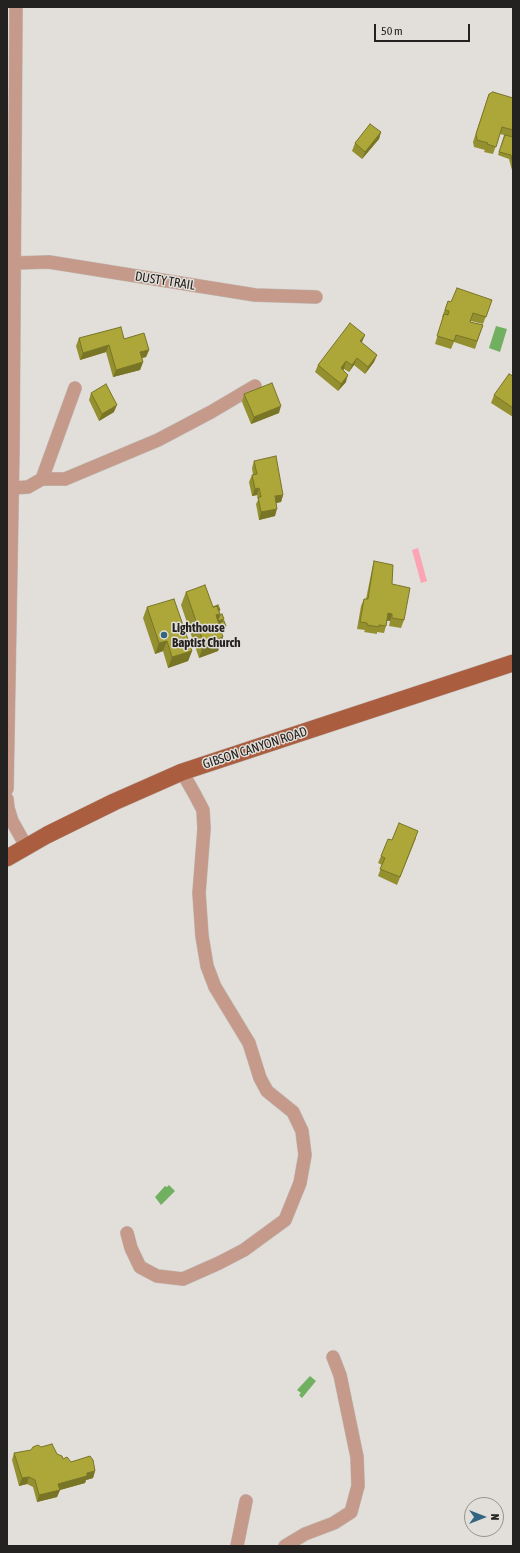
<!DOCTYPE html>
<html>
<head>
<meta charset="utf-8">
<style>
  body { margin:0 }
  #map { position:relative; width:520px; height:1553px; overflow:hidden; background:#e2ded9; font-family:"Asap Condensed",sans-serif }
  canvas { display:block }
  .frame { position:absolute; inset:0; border:8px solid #232220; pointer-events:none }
  .north { position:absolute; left:464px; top:1497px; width:40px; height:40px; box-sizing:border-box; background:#e2ded9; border:1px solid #96938f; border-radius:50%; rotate:90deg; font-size:11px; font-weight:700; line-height:16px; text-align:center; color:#232220 }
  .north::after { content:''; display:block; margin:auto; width:14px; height:18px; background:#336583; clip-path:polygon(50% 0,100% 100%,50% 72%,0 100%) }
  .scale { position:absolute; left:374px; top:24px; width:96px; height:18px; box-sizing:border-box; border:2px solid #232220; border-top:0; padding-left:5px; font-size:12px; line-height:14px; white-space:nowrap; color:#232220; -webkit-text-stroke:3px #e2ded9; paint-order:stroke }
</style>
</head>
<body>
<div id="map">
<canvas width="520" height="1553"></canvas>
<div class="frame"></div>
<div class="north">N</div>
<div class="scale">50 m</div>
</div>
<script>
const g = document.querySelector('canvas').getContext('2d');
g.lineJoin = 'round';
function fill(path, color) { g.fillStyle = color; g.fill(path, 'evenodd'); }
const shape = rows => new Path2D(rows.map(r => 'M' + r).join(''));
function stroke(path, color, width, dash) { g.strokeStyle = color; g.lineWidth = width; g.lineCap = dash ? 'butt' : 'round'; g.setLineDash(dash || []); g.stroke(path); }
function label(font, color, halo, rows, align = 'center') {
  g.font = font + ' "Asap Condensed",sans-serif'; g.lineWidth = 3; g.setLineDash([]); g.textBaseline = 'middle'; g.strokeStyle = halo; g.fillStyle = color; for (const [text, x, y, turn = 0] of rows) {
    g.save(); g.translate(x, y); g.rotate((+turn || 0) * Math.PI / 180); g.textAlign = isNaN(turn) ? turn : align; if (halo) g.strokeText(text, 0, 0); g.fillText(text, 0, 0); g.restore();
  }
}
fill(shape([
  [418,548,427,581,421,583,412,550]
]), '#fca4b4');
fill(shape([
  [496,326,507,329,500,352,489,348],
  [169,1185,175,1191,161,1205,155,1197,165,1186,167,1187],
  [310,1376,316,1381,302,1398,299,1395,301,1393,297,1390]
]), '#71b060');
const minor = shape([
  [15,263,49,262,255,295,316,297],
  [42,479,65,479,158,440,211,412,255,386],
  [13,488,28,487,42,479,75,388],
  [7,789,13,449,16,7],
  [7,799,8,808,12,821,26,846],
  [127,1233,131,1248,140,1267,157,1276,183,1279,219,1263,244,1250,285,1220,300,1183,305,1155,302,1131,293,1112,267,1091,260,1078,249,1043,215,987,207,966,202,936,199,893,204,829,203,810,194,793,182,772],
  [237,1546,246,1501],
  [285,1546,305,1534,334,1523,351,1512,358,1486,357,1457,340,1375,333,1357]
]);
const major = shape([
  [7,858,47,835,114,802,182,772,513,663]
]);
stroke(minor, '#c0bcb8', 14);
stroke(major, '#c0bcb8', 18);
stroke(minor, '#c69a8a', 13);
stroke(major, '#ab5d40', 17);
fill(shape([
  [489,94,513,98,513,174,509,159,498,155,504,135,500,134,493,154,484,152,485,150,474,147,473,142],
  [381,132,379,139,362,159,352,151,355,143],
  [492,300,483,324,471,321,470,322,483,325,475,349,454,342,451,349,435,344,443,317,442,317,448,301,451,302],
  [365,335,361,343,377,355,374,362,365,374,354,365,349,372,344,369,343,370,346,382,338,391,315,372,318,365],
  [79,338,149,350,146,357,142,358,143,362,140,370,113,377,106,352,80,360,76,346],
  [513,376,513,417,491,403,494,395],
  [91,393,114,412,99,421,89,400],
  [244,394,279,413,251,424,242,402],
  [254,461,283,495,281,502,276,503,275,516,259,520,256,504,258,500,257,495,252,496,249,482,252,475,253,475,252,468],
  [374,561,392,584,404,620,401,628,389,626,390,621,387,621,386,626,384,633,377,632,377,634,364,632,365,630,357,629,361,606,364,599,366,599,372,569],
  [186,592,213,607,219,612,220,615,226,626,224,630,221,631,223,637,218,651,199,658,181,605],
  [147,607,192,651,188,661,168,668,163,651,155,654,143,618],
  [416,838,397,885,378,876,382,865,378,863,381,856,392,840],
  [14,1453,63,1459,95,1471,93,1478,86,1480,85,1483,60,1490,57,1497,37,1502,33,1487,27,1484,19,1486,12,1460]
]), '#949030');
fill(shape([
  [381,132,379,139,362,159,365,152],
  [365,335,362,342,357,349,360,341],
  [109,345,106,352,80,360,83,353],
  [149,350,146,357,138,359,140,352],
  [377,355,374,362,365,374,368,367],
  [357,358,354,365,349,372,352,365],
  [346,361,344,369,338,376,341,368],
  [143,362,140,370,113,377,116,370],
  [348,375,346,382,338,391,341,384],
  [117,405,114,412,99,421,102,414],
  [281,406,279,413,251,424,254,417],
  [259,488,257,495,252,496,255,489],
  [283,495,281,502,272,504,275,496],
  [277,509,275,516,259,520,261,512],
  [388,613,392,614,390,621,386,620],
  [220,614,217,622,224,619,222,623,211,629,216,615],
  [226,626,224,630,219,632,220,628],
  [223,637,218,651,199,658,204,644],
  [167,641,163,651,155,654,159,643],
  [192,651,188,661,168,668,172,657],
  [95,1471,93,1478,86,1480,85,1483,60,1490,57,1497,37,1502,39,1495,58,1484,87,1473],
  [29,1477,27,1484,19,1486,22,1478]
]), '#787527');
const building = shape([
  [493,92,513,98,513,130,502,127,496,147,487,144,488,143,477,140,476,134,489,94,493,92],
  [370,124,381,132,365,152,355,143,370,124],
  [505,135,513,137,513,165,511,155,499,152,505,135],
  [457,288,492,300,486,317,473,313,470,322,483,325,477,341,456,335,454,341,437,336,444,314,448,315,449,311,445,310,448,301,451,302,457,288],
  [350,323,365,335,360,341,377,355,368,367,357,358,352,365,346,361,341,368,348,375,341,384,318,365,350,323],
  [121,327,124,339,144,333,149,350,140,352,143,362,116,370,109,345,83,353,79,338,121,327],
  [509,374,513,376,513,408,494,395,509,374],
  [272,383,281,406,254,417,244,394,272,383],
  [106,384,117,405,102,414,91,393,106,384],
  [276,456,283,495,275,496,277,509,261,512,258,497,261,497,259,488,255,489,252,475,257,474,254,461,276,456],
  [374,561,393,565,392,584,410,588,404,620,392,618,392,614,388,613,386,626,379,625,379,627,367,625,367,623,360,622,364,599,368,599,374,561],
  [205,585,213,607,217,606,220,614,216,615,223,637,204,644,186,592,205,585],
  [174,599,192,651,172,657,167,641,159,643,147,607,174,599],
  [218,605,220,610,219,611,217,606,213,607,218,605],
  [222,614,224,619,218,621,218,620,220,615,222,614],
  [224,621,226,626,220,628,219,623,224,621],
  [399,823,418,831,400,877,380,869,385,858,381,856,388,839,392,840,399,823],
  [52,1444,57,1454,62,1456,63,1459,67,1457,71,1462,90,1456,93,1460,95,1471,87,1473,87,1476,58,1484,60,1490,39,1495,35,1480,29,1477,22,1478,14,1453,31,1450,33,1447,38,1445,41,1447,52,1444]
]);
fill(building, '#aca738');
stroke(building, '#787527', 1);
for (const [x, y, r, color] of [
  [164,635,4,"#336583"]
]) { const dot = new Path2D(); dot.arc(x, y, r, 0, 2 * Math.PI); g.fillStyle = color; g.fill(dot); stroke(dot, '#e2ded9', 1.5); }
label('13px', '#232220', '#e2ded9', [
  ["DUSTY TRAIL",165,281,9],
  ["GIBSON CANYON ROAD",255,748,-18]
]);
label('bold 13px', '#232220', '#e2ded9', [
  ["Lighthouse",172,628],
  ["Baptist Church",172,643]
], 'left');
</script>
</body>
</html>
